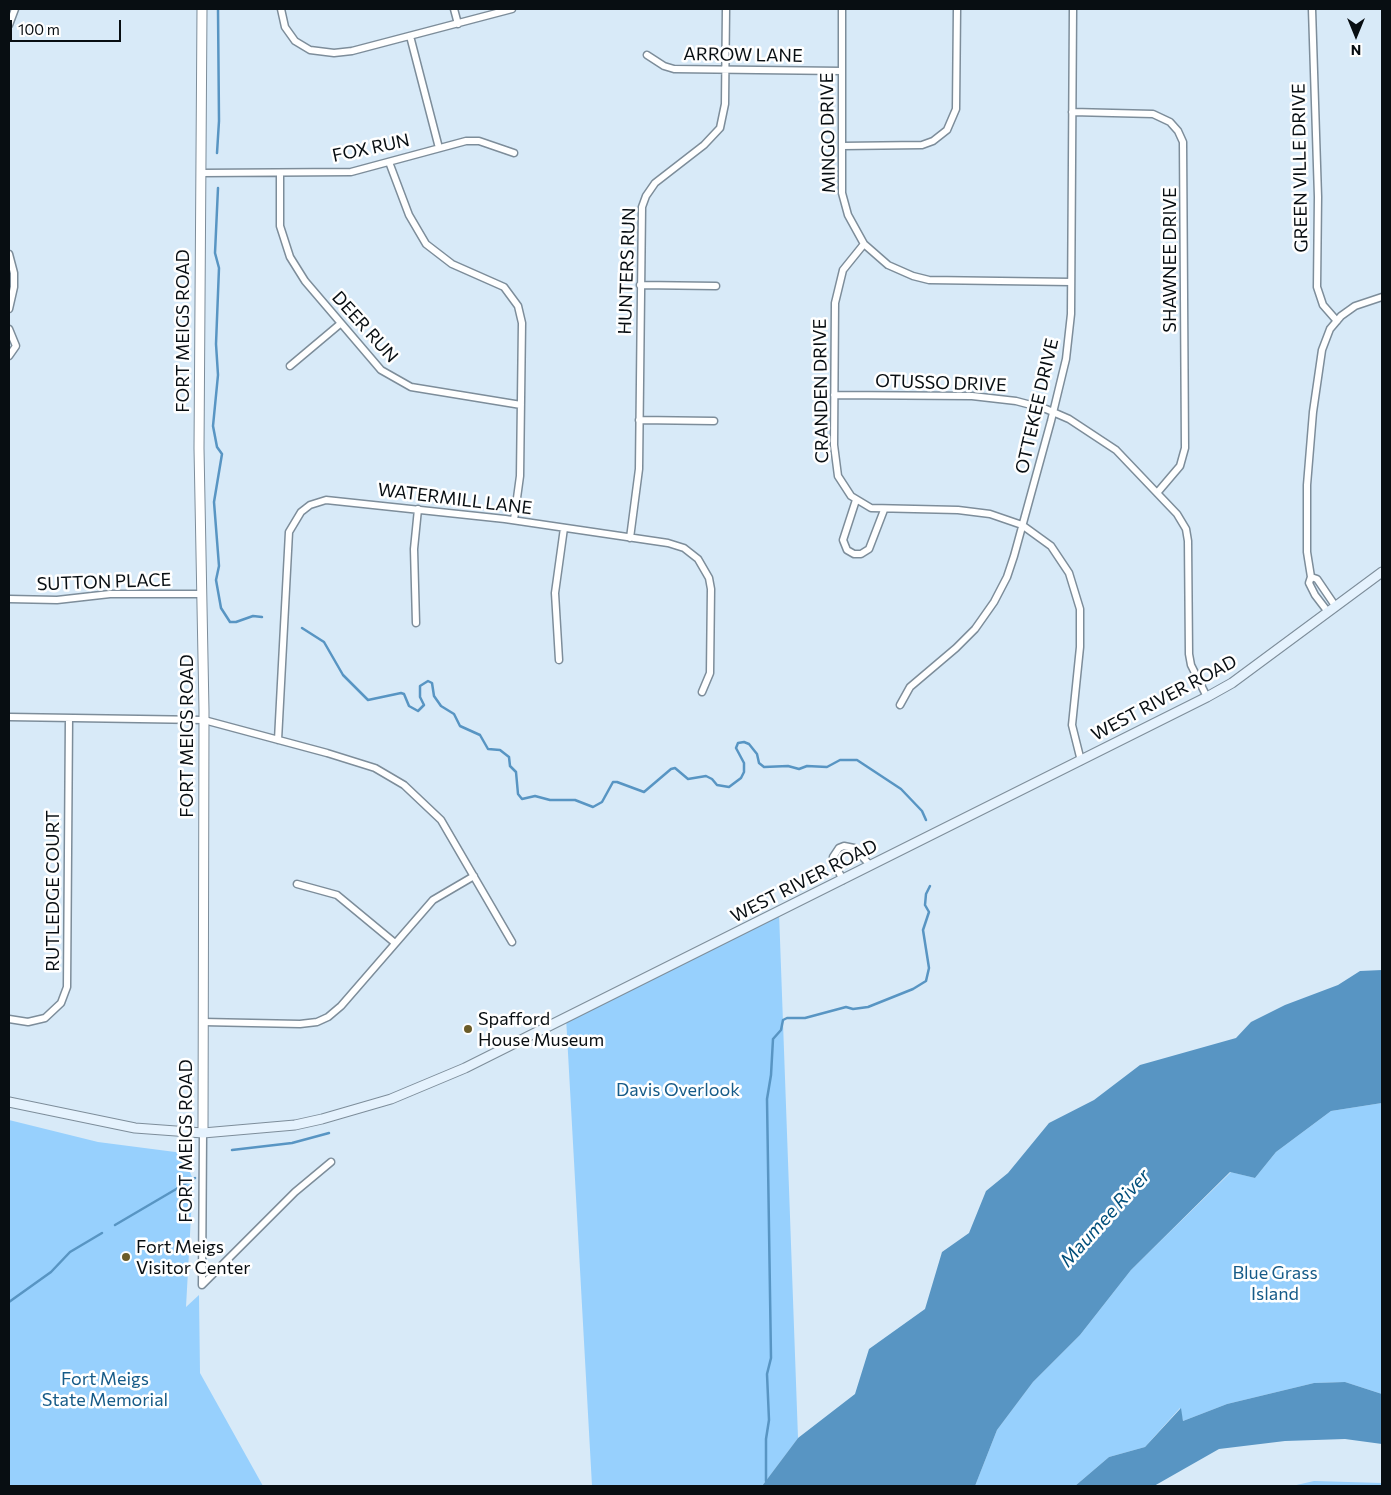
<!DOCTYPE html>
<html>
<head>
<meta charset="utf-8">
<style>
  body { margin:0 }
  #map { position:relative; width:1391px; height:1495px; overflow:hidden; background:#d8eaf8; font-family:Commissioner,sans-serif }
  canvas { display:block }
  .frame { position:absolute; inset:0; border:10px solid #080e12; pointer-events:none }
  .north { position:absolute; left:1331px; top:10px; width:50px; height:50px; -webkit-text-stroke:4px #fff; paint-order:stroke; rotate:180deg; font-size:14px; font-weight:700; line-height:20px; text-align:center; color:#080e12 }
  .north::after { content:''; display:block; margin:auto; width:18px; height:22px; background:#080e12; clip-path:polygon(50% 0,100% 100%,50% 72%,0 100%) }
  .scale { position:absolute; left:10px; top:20px; width:111px; height:22px; box-sizing:border-box; border:2px solid #080e12; border-top:0; padding-left:6px; font-size:15px; line-height:18px; white-space:nowrap; color:#080e12; -webkit-text-stroke:4px #fff; paint-order:stroke }
</style>
</head>
<body>
<div id="map">
<canvas width="1391" height="1495"></canvas>
<div class="frame"></div>
<div class="north">N</div>
<div class="scale">100 m</div>
</div>
<script>
const g = document.querySelector('canvas').getContext('2d');
g.lineJoin = 'round';
function fill(path, color) { g.fillStyle = color; g.fill(path, 'evenodd'); }
const shape = rows => new Path2D(rows.map(r => 'M' + r).join(''));
function stroke(path, color, width, dash) { g.strokeStyle = color; g.lineWidth = width; g.lineCap = dash ? 'butt' : 'round'; g.setLineDash(dash || []); g.stroke(path); }
function label(font, color, halo, rows, align = 'center') {
  g.font = font + ' Commissioner,sans-serif'; g.lineWidth = 5; g.setLineDash([]); g.textBaseline = 'middle'; g.strokeStyle = halo; g.fillStyle = color; for (const [text, x, y, turn = 0] of rows) {
    g.save(); g.translate(x, y); g.rotate((+turn || 0) * Math.PI / 180); g.textAlign = isNaN(turn) ? turn : align; if (halo) g.strokeText(text, 0, 0); g.fillText(text, 0, 0); g.restore();
  }
}
fill(shape([
  [779,912,798,1438,762,1486,592,1486,566,1017],
  [1382,1103,1382,1394,1345,1382,1314,1383,1227,1404,1183,1421,1180,1408,1145,1447,1109,1457,1075,1486,975,1486,997,1430,1033,1382,1080,1335,1131,1270,1231,1172,1255,1178,1276,1152,1331,1111],
  [9,1120,98,1142,183,1153,193,1180,186,1307,199,1295,200,1373,263,1486,9,1486],
  [1314,1481,1382,1483,1382,1486,1292,1486]
]), '#97d0fd');
fill(shape([
  [1382,970,1382,1103,1331,1111,1276,1152,1255,1178,1230,1172,1131,1270,1080,1335,1033,1382,997,1430,975,1486,762,1486,798,1438,855,1394,869,1349,925,1309,942,1252,969,1233,986,1191,1008,1173,1049,1123,1094,1100,1140,1065,1236,1038,1251,1022,1285,1005,1338,985,1360,971],
  [1345,1382,1382,1394,1382,1444,1345,1439,1285,1441,1219,1449,1154,1486,1075,1486,1109,1457,1145,1447,1181,1408,1183,1421,1227,1404,1314,1383]
]), '#5895c3');
stroke(shape([
  [217,153,219,121,218,9],
  [218,188,215,253,219,268,216,344,218,375,213,426,217,447,222,454,214,502,219,566,216,580,221,608,230,622,236,622,253,616,262,617],
  [302,628,324,642,343,675,368,700,401,693,404,694,409,706,418,711,424,705,420,697,420,686,428,681,432,683,434,696,441,706,454,714,460,726,480,735,488,749,500,750,509,757,510,766,516,772,518,794,522,799,535,796,550,800,575,800,593,807,602,802,613,782,617,782,644,792,671,769,675,768,688,779,706,776,712,779,717,785,729,787,741,778,744,772,744,763,736,748,738,743,744,742,749,744,757,754,759,763,764,767,788,766,799,769,807,766,827,767,840,760,857,760,901,789,922,811,926,820],
  [232,1150,292,1143,329,1133],
  [115,1225,195,1178],
  [9,1302,51,1272,70,1252,102,1233],
  [766,1481,766,1439,769,1420,767,1374,771,1358,767,1099,771,1075,773,1039,781,1030,783,1020,787,1018,805,1018,846,1007,853,1009,868,1007,913,989,926,981,929,968,923,930,929,912,925,905,926,894,930,886]
]), '#5895c3', 2.5);
const minor = shape([
  [281,9,285,27,295,41,310,50,334,53,352,51,512,9],
  [454,9,458,24],
  [842,9,842,193,848,215,864,244,888,265,913,276,929,280,1071,282],
  [1312,9,1318,197,1317,287,1323,305,1337,321],
  [9,25,15,9],
  [410,36,439,148],
  [647,55,664,66,674,69,842,71],
  [1072,112,1153,114,1170,122,1178,131,1183,142,1185,448,1180,466,1157,493],
  [842,146,922,145,933,141,947,130,956,109,957,9],
  [389,162,409,215,426,244,452,264,504,287,518,306,522,323,520,476,514,520],
  [201,173,351,172,466,141,479,141,514,153],
  [280,173,280,226,290,257,305,281,381,370,411,387,521,405],
  [864,244,843,270,835,303,834,445,838,476,851,496,871,508,958,510,990,514,1022,525,1051,546,1069,573,1080,609,1080,647,1072,725,1081,761],
  [9,254,14,273,14,287,9,309],
  [640,285,716,286],
  [9,329,16,346,9,356],
  [290,366,340,324],
  [834,395,972,396,1016,401,1046,409,1069,419,1116,450,1177,514,1186,529,1188,541,1189,654,1191,665,1207,697],
  [639,420,714,421],
  [856,500,843,540,847,550,854,554,861,554,869,549,884,510],
  [630,538,639,469,642,207,646,196,655,183,704,145,720,128,725,104,726,9],
  [1311,577,1307,552,1307,485,1313,412,1322,350,1330,329,1341,316,1355,306,1382,297],
  [9,599,57,600,110,594,201,594],
  [1328,612,1315,595,1309,583,1311,577,1317,579,1336,607],
  [416,623,414,549,418,509],
  [559,660,555,593,564,528],
  [900,705,910,687,956,648,975,629,994,602,1007,577,1014,556,1051,421,1066,359,1071,314,1073,9],
  [9,717,204,720,327,753,375,768,404,785,441,820,512,942],
  [278,740,289,532,301,512,310,505,326,500,505,519,668,543,684,548,698,559,709,578,711,589,710,673,702,692],
  [843,880,834,863,833,857,839,848,844,846,854,848,870,865],
  [297,884,337,895,395,943],
  [9,1019,28,1022,45,1018,61,1003,67,987,69,718],
  [203,1022,300,1024,317,1022,328,1017,341,1006,433,900,474,876],
  [203,1133,202,1285,295,1192,331,1162]
]);
const tertiary = shape([
  [202,9,199,448,204,711,203,1133]
]);
const secondary = shape([
  [9,1102,135,1128,203,1133,295,1125,322,1119,391,1099,465,1068,1207,697,1232,683,1382,572]
]);
stroke(minor, '#7d8d9a', 9);
stroke(tertiary, '#7d8d9a', 11);
stroke(secondary, '#7d8d9a', 11);
stroke(minor, '#fff', 6);
stroke(tertiary, '#fff', 9);
stroke(secondary, '#e5f2fd', 9);
for (const [x, y, r, color] of [
  [468,1029,5,"#6b5c29"],
  [126,1257,5,"#6b5c29"]
]) { const dot = new Path2D(); dot.arc(x, y, r, 0, 2 * Math.PI); g.fillStyle = color; g.fill(dot); stroke(dot, '#fff', 2); }
label('18px', '#080e12', '#fff', [
  ["ARROW LANE",743,55,1],
  ["MINGO DRIVE",828,133,-91],
  ["FOX RUN",371,148,-12],
  ["GREEN VILLE DRIVE",1300,168,-91],
  ["SHAWNEE DRIVE",1170,260,-90],
  ["HUNTERS RUN",627,271,-88],
  ["DEER RUN",365,327,48],
  ["FORT MEIGS ROAD",183,331,-90],
  ["OTUSSO DRIVE",941,383,2],
  ["CRANDEN DRIVE",821,391,-91],
  ["OTTEKEE DRIVE",1037,406,-77],
  ["WATERMILL LANE",455,499,7],
  ["SUTTON PLACE",104,582,-2],
  ["WEST RIVER ROAD",1164,698,-28],
  ["FORT MEIGS ROAD",187,736,-90],
  ["WEST RIVER ROAD",804,881,-27],
  ["RUTLEDGE COURT",53,891,-90],
  ["FORT MEIGS ROAD",186,1141,-90]
]);
label('18px', '#080e12', '#fff', [
  ["Spafford",478,1019],
  ["House Museum",478,1040],
  ["Fort Meigs",136,1247],
  ["Visitor Center",136,1268]
], 'left');
label('18px', '#165b88', '#fff', [
  ["Davis Overlook",678,1090],
  ["Blue Grass",1275,1273],
  ["Island",1275,1294],
  ["Fort Meigs",105,1379],
  ["State Memorial",105,1400]
]);
label('italic 19px', '#004e7a', '#fff', [
  ["Maumee River",1105,1218,-48]
]);
</script>
</body>
</html>
